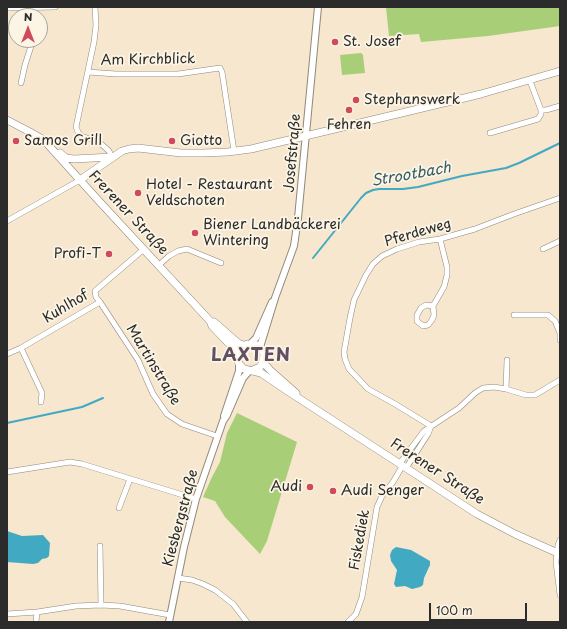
<!DOCTYPE html>
<html>
<head>
<meta charset="utf-8">
<style>
  body { margin:0 }
  #map { position:relative; width:567px; height:629px; overflow:hidden; background:#f6e7ce; font-family:"Playpen Sans",sans-serif }
  canvas { display:block }
  .frame { position:absolute; inset:0; border:8px solid #2b2b2b; pointer-events:none }
  .north { position:absolute; left:8px; top:8px; width:40px; height:40px; box-sizing:border-box; background:#fcf5e5; border:1px solid #a8a49b; border-radius:50%; rotate:0deg; font-size:11px; font-weight:700; line-height:16px; text-align:center; color:#2b2b2b }
  .north::after { content:''; display:block; margin:auto; width:14px; height:18px; background:#d1495b; clip-path:polygon(50% 0,100% 100%,50% 72%,0 100%) }
  .scale { position:absolute; left:429px; top:603px; width:98px; height:18px; box-sizing:border-box; border:2px solid #2b2b2b; border-top:0; padding-left:5px; font-size:12px; line-height:14px; white-space:nowrap; color:#2b2b2b; -webkit-text-stroke:3px #fcf5e5; paint-order:stroke }
</style>
</head>
<body>
<div id="map">
<canvas width="567" height="629"></canvas>
<div class="frame"></div>
<div class="north">N</div>
<div class="scale">100 m</div>
</div>
<script>
const g = document.querySelector('canvas').getContext('2d');
g.lineJoin = 'round';
function fill(path, color) { g.fillStyle = color; g.fill(path, 'evenodd'); }
const shape = rows => new Path2D(rows.map(r => 'M' + r).join(''));
function stroke(path, color, width, dash) { g.strokeStyle = color; g.lineWidth = width; g.lineCap = dash ? 'butt' : 'round'; g.setLineDash(dash || []); g.stroke(path); }
function label(font, color, halo, rows, align = 'center') {
  g.font = font + ' "Playpen Sans",sans-serif'; g.lineWidth = 3.5; g.setLineDash([]); g.textBaseline = 'middle'; g.strokeStyle = halo; g.fillStyle = color; for (const [text, x, y, turn = 0] of rows) {
    g.save(); g.translate(x, y); g.rotate((+turn || 0) * Math.PI / 180); g.textAlign = isNaN(turn) ? turn : align; if (halo) g.strokeText(text, 0, 0); g.fillText(text, 0, 0); g.restore();
  }
}
fill(shape([
  [386,7,560,7,560,26,488,36,421,42,419,34,389,36],
  [361,53,363,55,365,73,342,75,340,55],
  [237,413,297,442,267,541,260,554,225,517,215,501,203,497,212,477,220,462,227,433]
]), '#a9ce78');
fill(shape([
  [7,531,22,536,43,535,50,543,49,556,47,558,42,559,38,563,33,564,7,562],
  [396,547,411,550,430,561,430,565,424,578,423,585,420,587,412,589,405,586,396,587,394,584,397,570,391,561,390,555,392,550]
]), '#42a9c2');
stroke(shape([
  [313,258,361,198,366,193,373,190,379,189,403,189,418,187,462,176,506,168,519,163,560,143],
  [7,423,82,407,103,398]
]), '#42a9c2', 2);
const minor = shape([
  [95,7,96,25,94,42,76,127,78,132,81,136,99,142,109,151,112,157],
  [7,8,55,7],
  [33,8,34,16],
  [88,72,116,74,178,74,220,68,222,72,234,151],
  [530,81,541,110,546,110,560,106],
  [21,83,25,65,33,40],
  [490,133,538,119,541,114,541,110],
  [7,221,80,180],
  [543,249,560,241],
  [159,265,169,256,178,251,187,249,221,263],
  [100,302,138,360,153,394,167,414,182,424,217,436],
  [433,306,426,305,421,308,417,315,417,321,423,326,428,325,432,320,434,315,433,306,444,287,447,275,447,267,440,239],
  [514,315,548,315,555,321,560,333,560,340],
  [21,348,42,393,41,402],
  [7,354,21,348,100,302,96,297,95,291,144,249],
  [506,389,507,360],
  [431,426,395,404,368,389,349,369,345,359,344,352,350,318,354,300,366,275,373,264,382,256,397,249,419,242,440,239,475,229,514,214,560,198],
  [400,463,424,431,459,408,475,393,483,388,494,387,506,389,526,395,535,395,560,380],
  [406,468,428,434,431,426],
  [7,472,70,462,82,464,196,499],
  [119,508,130,479],
  [560,540,558,545,556,562,560,595],
  [100,546,101,605],
  [178,578,192,580,203,584,215,590,233,604,247,622],
  [7,614,37,612,76,606,101,605,120,606,170,615],
  [36,622,37,612],
  [348,622,356,614,362,597,377,507,382,496,393,482,403,465]
]);
const tertiary = shape([
  [251,343,256,338,272,302],
  [260,347,275,298,294,246,298,218,318,7],
  [224,416,239,371,239,364],
  [169,622,184,547,196,499,223,421,227,415,243,378,250,370]
]);
const secondary = shape([
  [7,120,30,132,44,140,51,148,98,200,210,321,212,326,238,353],
  [60,153,66,158,74,159,112,157],
  [80,180,122,151,129,149,138,148,181,153,203,153,228,152,251,149,481,94,560,71],
  [214,322,238,343,243,345],
  [263,362,270,370,296,393],
  [253,370,260,367,262,364,264,355,262,349,257,345,247,344,240,349,237,357,239,364,244,369,261,373,286,390,477,514,515,534,560,554]
]);
stroke(minor, '#90897c', 6);
stroke(tertiary, '#90897c', 8);
stroke(secondary, '#90897c', 8);
stroke(minor, '#fff', 5);
stroke(tertiary, '#fff', 6);
stroke(secondary, '#fff', 7);
for (const [x, y, r, color] of [
  [335,42,4,"#d1495b"],
  [356,100,4,"#d1495b"],
  [349,110,4,"#d1495b"],
  [16,141,4,"#d1495b"],
  [172,141,4,"#d1495b"],
  [138,193,4,"#d1495b"],
  [195,233,4,"#d1495b"],
  [109,254,4,"#d1495b"],
  [310,487,4,"#d1495b"],
  [333,491,4,"#d1495b"]
]) { const dot = new Path2D(); dot.arc(x, y, r, 0, 2 * Math.PI); g.fillStyle = color; g.fill(dot); stroke(dot, '#fcf5e5', 1.5); }
label('14px', '#2b2b2b', '#fcf5e5', [
  ["St. Josef",343,42],
  ["Stephanswerk",364,100],
  ["Fehren",349,125,"center"],
  ["Samos Grill",24,141],
  ["Giotto",180,141],
  ["Hotel - Restaurant",146,185],
  ["Veldschoten",146,201],
  ["Biener Landbäckerei",203,225],
  ["Wintering",203,241],
  ["Profi-T",101,254,"right"],
  ["Audi",302,487,"right"],
  ["Audi Senger",341,491]
], 'left');
label('14px', '#2b2b2b', '#fcf5e5', [
  ["Am Kirchblick",148,60,-1],
  ["Josefstraße",293,153,-85],
  ["Frerener Straße",128,213,47],
  ["Pferdeweg",418,233,-16],
  ["Kuhlhof",66,307,-31],
  ["Martinstraße",153,365,59],
  ["Frerener Straße",437,472,33],
  ["Kiesbergstraße",181,518,-75],
  ["Fiskediek",360,540,-80]
]);
label('italic 15px', '#345d67', '#fcf5e5', [
  ["Strootbach",411,175,-10]
]);
g.letterSpacing = '1px';
label('bold 18px', '#614f63', '#fcf5e5', [
  ["LAXTEN",251,356]
]);
g.letterSpacing = '0px';
</script>
</body>
</html>
